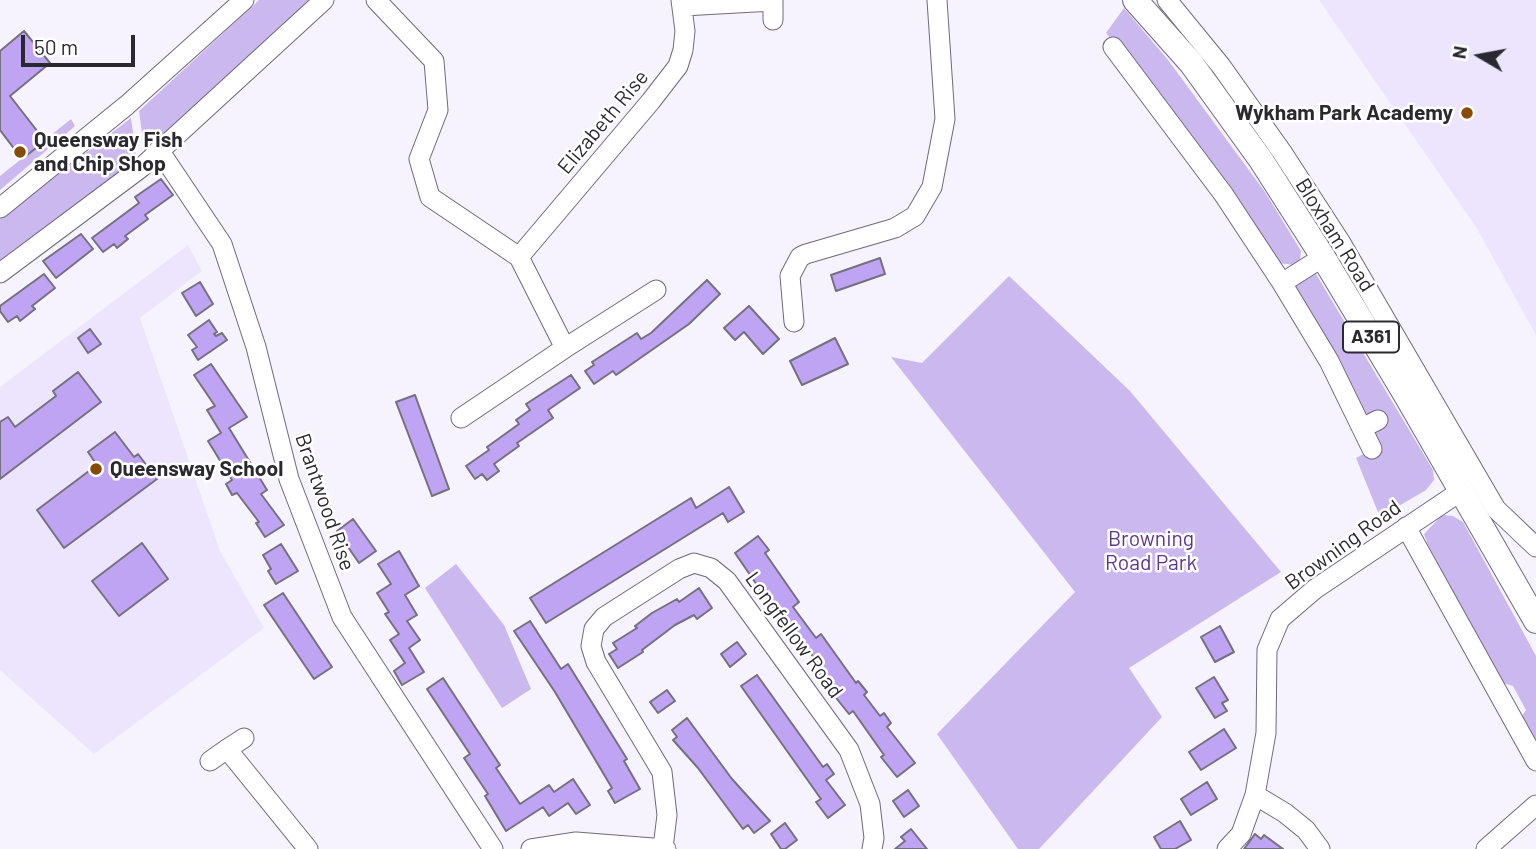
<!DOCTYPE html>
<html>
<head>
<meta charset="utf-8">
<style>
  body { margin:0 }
  #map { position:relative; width:1536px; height:849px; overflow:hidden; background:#f6f3fe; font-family:Barlow,sans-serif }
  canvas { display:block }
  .north { position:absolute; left:1445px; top:21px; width:70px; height:70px; -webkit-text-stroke:5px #fff; paint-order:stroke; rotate:280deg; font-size:19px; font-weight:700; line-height:28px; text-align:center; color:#2b2930 }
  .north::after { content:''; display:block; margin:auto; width:24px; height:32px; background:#2b2930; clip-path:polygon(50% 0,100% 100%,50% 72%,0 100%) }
  .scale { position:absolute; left:21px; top:35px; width:114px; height:32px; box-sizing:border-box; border:4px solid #2b2930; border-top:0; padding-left:9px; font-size:21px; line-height:24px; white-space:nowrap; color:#2b2930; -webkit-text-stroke:5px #fff; paint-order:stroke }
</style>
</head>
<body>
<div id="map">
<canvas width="1536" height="849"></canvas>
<div class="north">N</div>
<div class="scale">50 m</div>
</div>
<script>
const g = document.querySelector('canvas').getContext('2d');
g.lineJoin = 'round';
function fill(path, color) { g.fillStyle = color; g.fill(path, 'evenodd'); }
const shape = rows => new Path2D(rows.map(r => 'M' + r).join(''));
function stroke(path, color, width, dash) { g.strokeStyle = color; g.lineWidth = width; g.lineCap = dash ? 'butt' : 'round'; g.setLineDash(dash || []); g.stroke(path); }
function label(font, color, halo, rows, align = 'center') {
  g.font = font + ' Barlow,sans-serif'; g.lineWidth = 5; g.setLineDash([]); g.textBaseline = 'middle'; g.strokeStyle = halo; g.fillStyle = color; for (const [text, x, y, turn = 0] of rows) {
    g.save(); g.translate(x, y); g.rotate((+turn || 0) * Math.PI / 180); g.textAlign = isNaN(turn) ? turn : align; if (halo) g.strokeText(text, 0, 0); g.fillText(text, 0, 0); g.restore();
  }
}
fill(shape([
  [1319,0,1536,0,1536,335,1476,227],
  [188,245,202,271,140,318,220,551,264,628,94,754,0,670,0,387]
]), '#ede5fe');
fill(shape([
  [259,0,315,0,145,156,139,111],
  [1124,8,1168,60,1265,192,1301,251,1300,260,1293,265,1279,263,1194,141,1106,33],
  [131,118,137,163,0,266,0,219],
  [71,119,75,126,0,190,0,176],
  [1307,272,1316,274,1433,470,1434,480,1426,490,1380,517,1356,458,1375,448,1377,412,1367,414,1357,409,1294,288,1298,276],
  [1009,276,1130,391,1281,572,1129,668,1162,717,1039,849,1018,849,937,734,1075,592,891,357,922,363],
  [1442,515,1453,516,1463,522,1536,656,1536,739,1531,739,1522,716,1526,710,1513,686,1503,683,1428,545,1424,534],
  [456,564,504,625,531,689,502,708,425,588]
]), '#cab8ef');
const building = shape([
  [24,31,50,63,10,96,45,141,22,159,0,130,0,51,24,31],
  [161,179,173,195,145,215,148,219,125,236,128,239,117,248,114,244,103,252,92,238,139,203,135,197,161,179],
  [81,234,93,249,56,278,43,261,81,234],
  [880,258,885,274,836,291,831,275,880,258],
  [44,274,55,288,32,306,35,309,20,321,17,316,8,322,0,311,0,306,44,274],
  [707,280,720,294,689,324,616,375,613,371,594,384,585,371,594,365,592,362,637,333,641,339,651,333,707,280],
  [200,282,213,304,196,316,182,293,200,282],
  [749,306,779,339,763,354,744,332,735,340,724,328,749,306],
  [209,320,217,332,214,334,216,336,222,333,227,340,198,360,192,350,197,347,188,335,209,320],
  [90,329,101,344,88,353,78,338,90,329],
  [835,338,848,364,802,385,790,361,835,338],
  [211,364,247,417,229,428,267,490,261,494,284,525,265,537,256,523,259,522,237,493,232,495,226,484,232,480,208,441,221,433,207,410,215,406,194,375,211,364],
  [78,372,101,402,0,479,0,422,8,417,15,427,56,396,53,391,78,372],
  [571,375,580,388,548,410,553,418,517,443,519,446,494,464,499,471,487,480,482,474,475,479,466,466,489,450,487,447,519,424,516,420,530,410,526,404,571,375],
  [415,395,449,489,432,496,396,402,415,395],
  [115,432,134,457,138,454,157,479,64,548,37,510,97,465,88,452,115,432],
  [729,487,744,512,728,522,723,513,546,623,530,598,691,498,696,508,729,487],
  [353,519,376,551,359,563,337,531,353,519],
  [758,536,769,550,765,553,799,602,793,607,816,638,821,634,856,683,858,681,867,692,864,695,880,716,884,713,891,723,887,727,915,763,897,777,881,757,884,755,853,711,849,714,837,699,815,669,820,666,796,633,792,636,735,553,758,536],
  [142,543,168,579,119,616,92,581,142,543],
  [281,544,298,571,276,584,268,571,271,569,263,555,281,544],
  [399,551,419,586,405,595,417,615,407,621,420,640,409,648,424,672,402,685,394,671,405,663,390,640,399,634,385,614,389,612,377,593,391,584,378,564,399,551],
  [699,588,712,608,697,619,694,615,675,625,642,650,643,652,618,668,609,654,617,649,613,643,637,628,635,626,652,613,677,599,679,602,699,588],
  [283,593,332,667,314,679,264,605,283,593],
  [530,621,561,669,568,664,627,759,624,761,640,789,615,803,608,791,612,788,555,692,514,631,530,621],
  [1220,626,1234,652,1215,662,1201,637,1220,626],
  [737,642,746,654,730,667,721,654,737,642],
  [757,675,823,767,827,764,834,774,826,780,845,805,828,818,816,802,821,799,741,686,757,675],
  [1214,677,1228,700,1222,703,1227,711,1215,718,1196,688,1214,677],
  [443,678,500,765,496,768,520,804,549,785,554,792,573,779,590,805,576,814,568,803,549,816,543,807,506,831,485,796,488,794,464,758,470,754,427,689,443,678],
  [667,690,675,701,658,713,650,702,667,690],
  [687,718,732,779,770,821,754,833,748,825,743,829,698,768,673,740,677,737,672,730,687,718],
  [1224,729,1236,748,1201,770,1189,752,1224,729],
  [1207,782,1217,799,1191,815,1181,799,1207,782],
  [908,790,919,806,904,817,893,801,908,790],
  [1180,821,1191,840,1175,849,1161,849,1154,837,1180,821],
  [785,823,797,840,785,849,781,849,771,834,785,823],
  [911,829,927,849,895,849,905,841,901,837,911,829],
  [1255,834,1261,839,1264,835,1283,849,1244,849,1255,834]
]);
fill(building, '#c0a4f4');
stroke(building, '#75707f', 2);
const minor = shape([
  [376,0,434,61,438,110,419,159,430,197,519,257,565,348,461,418],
  [1167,0,1221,66,1282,152,1341,243,1496,509,1536,547],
  [683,6,773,1,773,20],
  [1113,47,1224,195,1282,283,1329,361,1372,449],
  [159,150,222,244,256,347,289,479,342,617,493,849],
  [0,208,127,105,244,0],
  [519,257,651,101,678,66,683,50,685,31,681,0],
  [0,273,142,167,324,0],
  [1282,283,1323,257],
  [794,322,790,276,800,257,806,254,895,228,915,216,932,187,945,119,937,0],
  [565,348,656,290],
  [1362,428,1378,420],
  [1406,527,1536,761],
  [244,738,227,749,308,849],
  [210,761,227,749],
  [1255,795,1285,813,1306,830,1320,849],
  [663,848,667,815,662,772,596,662,591,646,594,629,604,617,679,569,694,563,711,568,727,581,849,750,870,804,874,838,872,849],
  [531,849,576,842,666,849],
  [1227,849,1241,834,1255,795,1266,733,1267,650,1280,619,1315,589,1461,491],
  [1486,849,1536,805]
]);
const major = shape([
  [1135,0,1191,63,1261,160,1323,257,1407,397,1536,621]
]);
stroke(minor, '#6f6a7a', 21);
stroke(major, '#6f6a7a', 26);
stroke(minor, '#fff', 19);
stroke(major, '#fff', 24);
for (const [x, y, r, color] of [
  [1467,113,7,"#864b04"],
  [20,152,7,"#864b04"],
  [96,469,7,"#864b04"]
]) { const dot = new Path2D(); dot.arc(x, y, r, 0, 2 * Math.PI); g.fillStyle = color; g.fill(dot); stroke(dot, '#fff', 2.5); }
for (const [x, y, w] of [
  [1371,337,56]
]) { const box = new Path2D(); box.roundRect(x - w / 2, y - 15.5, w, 31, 5); g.fillStyle = '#fff'; g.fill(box); stroke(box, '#2b2930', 2); }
label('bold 19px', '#2b2930', null, [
  ["A361",1371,337]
]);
label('bold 21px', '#2b2930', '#fff', [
  ["Wykham Park Academy",1453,113,"right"],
  ["Queensway Fish",34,140],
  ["and Chip Shop",34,164],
  ["Queensway School",110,469]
], 'left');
label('21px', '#2b2930', '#fff', [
  ["Elizabeth Rise",603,122,-50],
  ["Bloxham Road",1335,235,58],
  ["Brantwood Rise",325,502,71],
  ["Browning Road",1343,545,-36],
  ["Longfellow Road",794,635,54]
]);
label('21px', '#5c3591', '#fff', [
  ["Browning",1151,539],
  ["Road Park",1151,563]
]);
</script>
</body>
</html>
